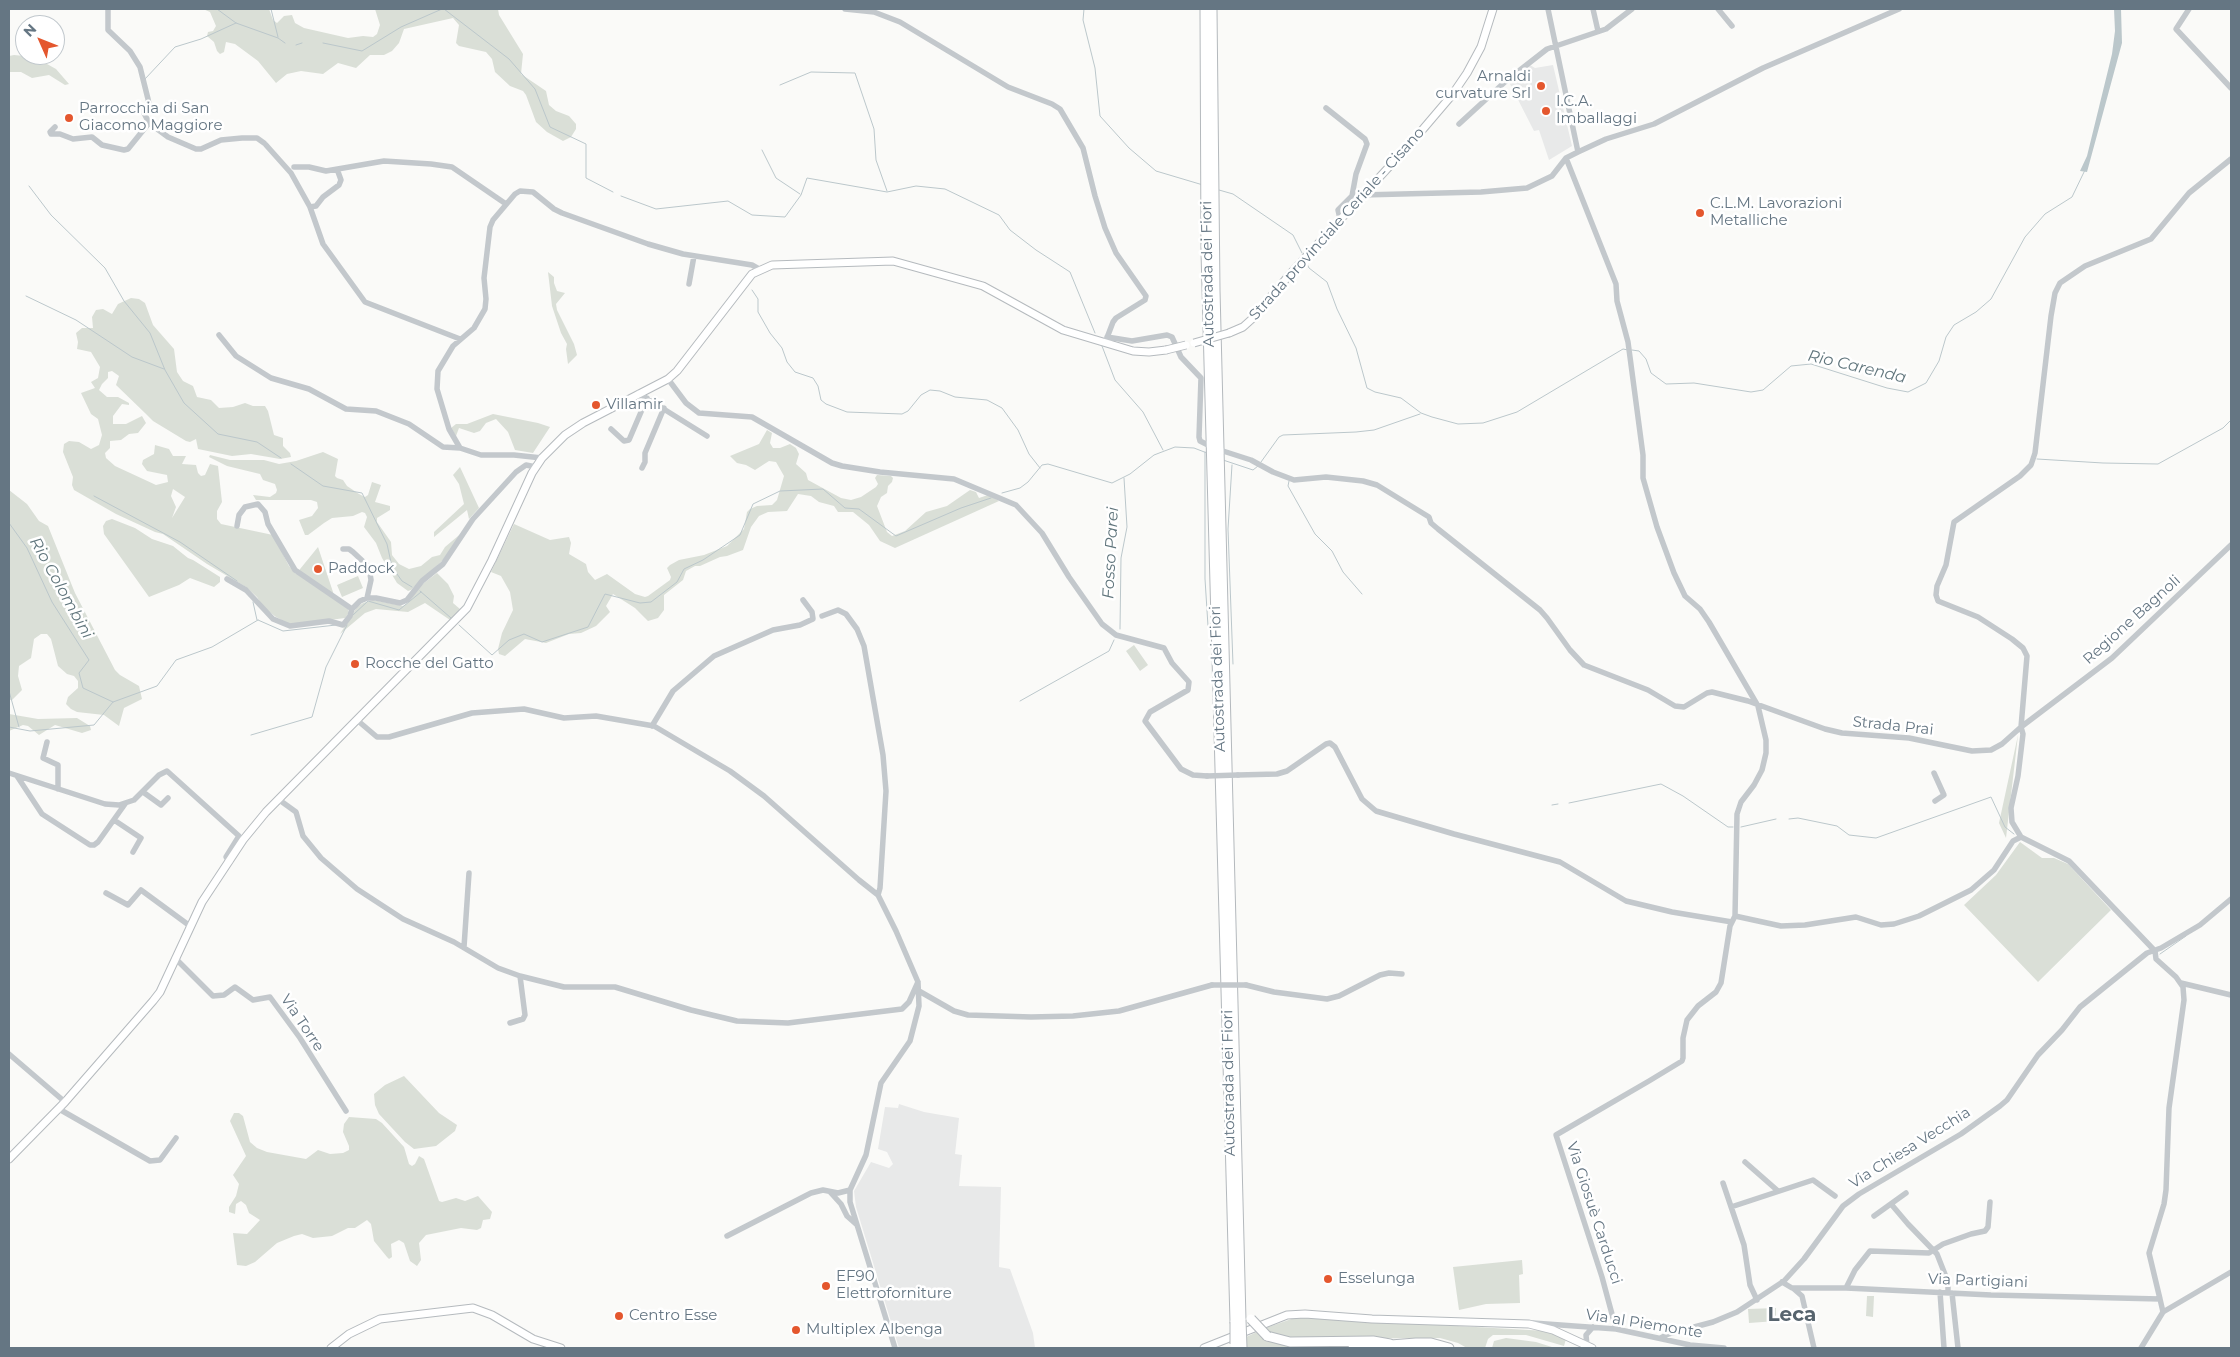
<!DOCTYPE html>
<html>
<head>
<meta charset="utf-8">
<style>
  body { margin:0 }
  #map { position:relative; width:2240px; height:1357px; overflow:hidden; background:#fafaf8; font-family:Montserrat,sans-serif }
  canvas { display:block }
  .frame { position:absolute; inset:0; border:10px solid #657683; pointer-events:none }
  .north { position:absolute; left:15px; top:15px; width:50px; height:50px; box-sizing:border-box; background:#fff; border:1px solid #c1c8cd; border-radius:50%; rotate:314deg; font-size:14px; font-weight:700; line-height:20px; text-align:center; color:#657683 }
  .north::after { content:''; display:block; margin:auto; width:18px; height:22px; background:#e4572e; clip-path:polygon(50% 0,100% 100%,50% 72%,0 100%) }
</style>
</head>
<body>
<div id="map">
<canvas width="2240" height="1357"></canvas>
<div class="frame"></div>
<div class="north">N</div>
</div>
<script>
const g = document.querySelector('canvas').getContext('2d');
g.lineJoin = 'round';
function fill(path, color) { g.fillStyle = color; g.fill(path, 'evenodd'); }
const shape = rows => new Path2D(rows.map(r => 'M' + r).join(''));
function stroke(path, color, width, dash) { g.strokeStyle = color; g.lineWidth = width; g.lineCap = dash ? 'butt' : 'round'; g.setLineDash(dash || []); g.stroke(path); }
function label(font, color, halo, rows, align = 'center') {
  g.font = font + ' Montserrat,sans-serif'; g.lineWidth = 5; g.setLineDash([]); g.textBaseline = 'middle'; g.strokeStyle = halo; g.fillStyle = color; for (const [text, x, y, turn = 0] of rows) {
    g.save(); g.translate(x, y); g.rotate((+turn || 0) * Math.PI / 180); g.textAlign = isNaN(turn) ? turn : align; if (halo) g.strokeText(text, 0, 0); g.fillText(text, 0, 0); g.restore();
  }
}
fill(shape([
  [1530,65,1535,68,1553,65,1572,146,1549,160,1539,130,1534,131,1509,82],
  [899,1104,924,1112,959,1118,955,1154,962,1155,959,1186,1001,1187,999,1267,1010,1269,1033,1333,1035,1348,899,1348,856,1207,854,1191,871,1162,889,1168,893,1164,887,1152,878,1149,885,1107,898,1108]
]), '#e8e9e9');
fill(shape([
  [203,9,269,9,273,20,277,23,284,16,292,15,295,23,304,28,348,38,363,36,373,37,377,34,380,25,375,9,498,9,499,15,523,54,521,74,546,91,549,105,556,111,569,116,576,124,576,129,571,137,563,141,547,132,536,122,526,95,523,91,510,86,495,72,492,59,486,52,459,46,456,43,459,25,453,18,404,29,399,43,392,51,384,55,370,55,356,68,338,63,323,74,301,71,287,74,276,83,258,61,235,44,226,42,224,52,220,54,217,51,214,42,207,36,208,32,213,31,216,26,210,12],
  [14,55,34,57,47,64,56,69,69,84,65,85,49,75,32,78,21,72,9,72,9,56],
  [548,272,554,277,554,283,557,291,565,293,556,304,557,310,574,344,577,355,568,364,566,349,567,344,561,333,552,306],
  [131,298,139,299,145,303,153,325,174,349,177,372,183,381,193,386,197,397,211,400,219,408,233,407,245,403,253,406,265,406,268,411,274,435,283,438,283,446,290,453,291,457,280,459,251,454,232,456,198,449,196,439,190,442,186,441,153,421,145,413,116,385,119,376,112,371,108,372,108,378,102,384,99,390,107,397,118,397,129,403,129,405,122,404,113,416,113,424,126,424,142,416,146,423,138,433,129,434,121,440,110,441,110,448,105,453,106,458,115,466,156,485,168,482,167,475,147,471,142,464,143,460,154,454,155,445,169,449,173,456,186,456,182,464,196,465,198,473,201,476,205,475,210,464,218,466,222,502,217,511,217,519,221,524,273,535,289,566,296,574,318,547,335,598,348,608,349,613,345,618,291,625,276,617,263,607,257,597,246,587,207,564,163,534,155,532,116,514,74,490,72,485,73,477,63,452,64,444,69,441,79,442,91,449,99,445,102,435,98,419,91,414,81,393,95,388,91,382,98,378,100,367,91,352,77,349,78,342,76,333,82,328,93,328,92,317,96,310,103,309,112,314,118,304],
  [173,489,185,497,172,518,176,507,171,496],
  [493,414,538,423,550,427,533,453,515,450,508,432,496,419,486,423,480,431,474,433,459,428,456,436,451,428,456,424,467,424],
  [767,430,772,433,770,443,773,448,780,448,790,444,796,448,799,454,796,464,806,473,808,480,841,498,851,500,861,497,876,487,878,484,875,478,877,475,891,476,893,478,892,482,888,486,887,493,881,497,877,506,887,532,892,536,905,531,926,512,947,506,970,490,976,492,979,498,988,495,999,501,895,548,880,541,869,525,853,512,838,512,834,506,819,502,811,496,798,494,787,511,768,512,759,516,751,527,743,550,727,556,720,557,700,566,695,566,686,571,683,580,664,595,664,610,658,618,648,621,635,608,613,594,606,606,610,612,596,626,581,633,569,634,546,643,525,639,505,656,499,654,498,649,502,633,513,610,510,592,501,576,491,572,514,524,550,540,569,537,571,543,569,554,586,564,588,572,595,580,607,574,635,594,645,597,648,596,670,580,671,577,667,568,670,565,679,560,704,555,727,546,744,529,747,512,750,509,757,506,772,505,777,500,784,476,776,462,769,461,755,470,746,465,737,463,730,456,759,444],
  [323,452,338,459,335,476,337,478,343,480,347,486,359,494,365,497,368,495,372,482,381,485,375,502,390,506,390,510,377,518,377,522,391,542,392,555,399,564,409,569,421,566,432,557,440,555,445,547,464,531,444,559,411,590,408,591,397,583,382,558,376,543,364,527,367,517,365,513,362,512,353,516,332,518,324,523,308,535,305,535,299,520,312,516,318,508,317,502,311,500,256,500,253,495,270,497,276,493,277,490,275,484,263,480,260,474,227,466,209,457,210,455,230,460,264,460,279,464,296,461],
  [460,467,479,508,469,519,467,510,434,537,434,532,464,504,459,484,453,475],
  [9,490,27,504,39,521,48,526,75,593,115,670,120,675,139,686,142,699,124,708,119,726,104,715,77,712,71,709,66,704,68,697,78,688,78,681,74,676,67,674,58,666,51,639,47,634,41,634,34,639,31,658,19,666,18,676,22,690,12,700,9,700],
  [112,519,135,528,152,539,173,546,188,558,193,560,220,577,220,582,214,587,190,578,179,585,149,597,104,534,103,526,106,521],
  [437,573,448,584,454,596,453,603,460,609,450,620,425,603,408,612,376,609,365,613,340,634,357,607,363,603,373,600,403,606,409,602,420,586],
  [358,576,363,588,342,597,337,585],
  [1134,645,1148,665,1140,671,1126,651],
  [9,714,38,719,77,718,90,726,91,730,82,733,55,725,39,735,28,726,23,725,9,731],
  [2018,735,2006,838,1999,823],
  [2020,842,2042,858,2054,858,2068,864,2111,910,2038,982,1964,905,1996,875],
  [404,1076,439,1113,457,1125,455,1131,436,1146,414,1149,405,1142,379,1114,375,1105,374,1094,385,1085],
  [234,1113,239,1113,243,1116,250,1142,257,1148,267,1152,306,1159,318,1150,330,1154,343,1153,349,1150,349,1146,343,1132,344,1124,349,1117,376,1119,382,1123,404,1147,409,1164,412,1166,415,1164,419,1156,424,1159,439,1201,442,1202,456,1198,465,1201,478,1196,492,1212,490,1219,483,1220,481,1228,477,1230,461,1228,426,1235,419,1243,421,1260,417,1266,410,1261,404,1243,399,1240,391,1244,392,1257,389,1259,387,1257,374,1241,371,1224,367,1220,355,1228,348,1228,332,1236,313,1238,302,1234,294,1236,277,1243,255,1262,246,1266,237,1265,233,1233,247,1234,260,1220,249,1213,246,1205,241,1201,236,1204,235,1214,229,1212,229,1207,236,1196,239,1184,233,1175,246,1156,230,1121],
  [1522,1260,1523,1274,1519,1275,1520,1303,1486,1304,1459,1310,1453,1267],
  [1867,1296,1874,1296,1873,1317,1866,1316],
  [1776,1308,1776,1321,1749,1323,1748,1309],
  [1297,1317,1547,1331,1566,1339,1564,1346,1526,1335,1493,1335,1488,1339,1485,1348,1467,1348,1458,1343,1440,1338,1289,1339,1277,1337,1263,1329],
  [1257,1332,1261,1336,1359,1344,1326,1348,1247,1348,1246,1337],
  [1506,1338,1536,1342,1555,1348,1492,1348,1494,1341]
]), '#dadfd7');
fill(shape([
  [2114,9,2121,9,2122,43,2087,172,2080,171,2087,156,2112,54,2115,31]
]), '#bbc7cb');
stroke(shape([
  [217,9,236,23,278,38,285,43],
  [271,9,278,37],
  [444,9,509,59,535,89,550,127,586,144,586,178,613,192],
  [1084,9,1083,20,1095,68,1100,116,1129,148,1156,171,1203,185],
  [323,43,362,51,401,27,442,9],
  [296,45,302,43],
  [145,79,175,47,201,39,236,23],
  [780,85,811,72,855,73,874,129,876,160,887,191],
  [762,150,776,178,800,194],
  [29,186,51,215,105,268,124,301,150,333,165,370,184,403,218,434,257,442,281,458],
  [1219,190,1233,194,1293,235,1302,253],
  [621,196,656,209,728,201,752,215,785,217,801,195,807,178,887,192,916,186,945,189,999,215,1010,230,1036,250,1070,272,1095,333],
  [1306,262,1309,268,1327,282,1337,309,1356,348,1367,388,1375,392,1401,398,1421,413,1432,417,1458,424,1483,423,1517,412,1623,349,1628,350],
  [752,290,758,299,758,312,770,333,782,348,787,362,795,372,813,378,818,386,821,400,826,404,847,412,902,414,908,411,921,395,930,390,940,391,955,397,987,400,1002,408,1018,430,1029,454,1040,468],
  [26,296,76,320,132,357,164,369],
  [1102,346,1115,380,1143,412,1163,450],
  [1632,350,1639,351,1646,359,1651,373,1666,384,1694,383,1751,392,1763,390,1791,366,1811,364,1887,388,1908,392,1926,383,1939,361,1946,337,1954,325,1976,312,1991,299,2025,237,2045,214,2072,197,2085,170],
  [1205,452,1205,579,1208,626],
  [2037,459,2103,463,2158,464,2223,428,2231,420],
  [1223,460,1253,470,1258,466],
  [1261,462,1279,437,1283,435,1356,432,1374,430,1420,414],
  [291,464,323,486,362,493,387,544,392,567,402,581,412,587],
  [1232,465,1228,529,1233,664],
  [1289,481,1288,486,1315,534,1332,551,1343,572,1362,594],
  [1002,493,1020,488,1028,482,1042,465,1048,464,1112,483,1130,474,1154,455,1175,447,1194,448,1207,453],
  [94,496,180,542,237,581],
  [9,523,27,548,52,602,89,660,79,673,83,688,113,702],
  [420,591,451,618],
  [253,602,257,620],
  [353,615,368,601,399,610,421,592],
  [258,620,283,631,336,625],
  [459,625,492,655,509,640,524,634,542,642,588,627,605,594,640,603,651,602,677,582,684,569,703,560,740,535,753,504,780,491,823,489,845,508,859,509,896,536,961,508,991,498],
  [1120,629,1121,558,1127,527,1124,478],
  [9,691,19,727],
  [1020,701,1109,651,1114,640],
  [9,727,30,731,94,725,113,702,157,686,176,660,212,647,258,620],
  [251,735,312,717,326,667,347,625],
  [1569,803,1661,784,1683,796,1728,827,1733,827],
  [1552,805,1558,804],
  [1789,819,1798,818,1837,826,1849,835,1876,838,1991,797,2005,827,2014,834],
  [1741,827,1776,819],
  [2160,954,2186,936]
]), '#bbc7cb', 1);
const major = shape([
  [1229,333,1243,327,1253,318,1291,273,1412,142,1452,95,1467,73,1481,47,1493,9],
  [9,1159,65,1102,153,1001,160,992,202,902,243,840,266,812,467,608,492,560,532,473,542,458,565,435,583,423,668,379,677,371,752,274,772,265,893,261,983,286,1063,330,1133,351,1149,352,1166,350],
  [331,1348,349,1334,380,1319,473,1308,492,1315,533,1339,561,1348],
  [1204,1348,1287,1315,1305,1314,1372,1319,1529,1324,1553,1330,1592,1348]
]);
const highway = shape([
  [1205,9,1206,252,1235,1322],
  [1212,9,1215,290,1241,1320],
  [1267,1336,1290,1342,1373,1341,1390,1344],
  [1353,1348,1416,1343,1431,1343,1449,1348]
]);
stroke(major, '#b5babe', 9);
stroke(highway, '#b4b9bd', 11);
stroke(shape([
  [108,9,108,30,130,51,140,67,148,99,149,104,143,111,149,123],
  [845,9,874,12,900,22,1008,87,1052,104,1060,109,1083,148,1095,196,1105,228,1116,253,1146,296,1145,300,1116,318,1113,322,1105,343],
  [1548,9,1578,152],
  [1593,9,1598,31],
  [1718,9,1732,26],
  [2189,9,2176,29,2231,88],
  [1326,108,1365,139,1367,144,1356,174,1352,196,1338,210,1340,219],
  [1459,124,1506,81,1547,49,1606,29,1632,9],
  [55,127,50,132,51,134,60,134,73,139,92,137,102,145,124,150,128,149,149,123,168,137,196,149,201,149,221,140,242,138,257,138,264,143],
  [266,145,291,173,310,207,323,244,365,302,460,339],
  [1566,158,1616,284,1617,301,1628,342,1643,455,1643,478,1657,527,1674,573,1685,596,1700,609,1709,622,1758,706,1766,740,1766,753,1762,770,1754,785,1741,802,1737,814,1735,916,1730,926,1721,983,1716,992,1698,1006,1687,1020,1683,1038,1683,1058,1682,1061,1649,1081,1556,1135,1602,1277,1616,1329],
  [294,167,309,167,326,171,384,161,431,164,452,167,506,204],
  [1362,195,1481,192,1527,188,1552,176,1566,158,1578,152,1606,139,1654,124,1763,68,1899,9],
  [310,207,316,206,323,197,339,185,341,180,337,169],
  [689,284,694,256],
  [219,335,236,356,271,378,309,389,346,409,376,411,409,424,443,447,460,448],
  [1107,337,1132,341,1167,335,1172,337,1181,357,1201,378,1199,437,1200,441,1208,445],
  [668,379,686,403,699,413,752,417,832,463,842,466,880,472,954,479,1016,505,1042,533,1069,577,1102,624,1116,635,1164,648,1172,663,1189,682,1188,690,1150,712,1145,721,1181,769,1193,775,1207,776],
  [638,393,707,436],
  [611,429,624,441,629,440,647,398],
  [1223,451,1251,460,1273,472,1294,480,1326,477,1363,481,1377,485,1429,517,1431,523,1438,529,1540,610,1547,618,1570,650,1584,665,1648,690,1675,706,1684,707,1707,693,1712,692,1748,701,1825,729,1842,733,1909,738,1972,751,1991,750,2002,744,2021,727,2112,658,2231,545],
  [542,458,514,455,481,455,460,448,449,429,437,389,438,371,453,346,474,328,485,309,486,299,484,278,490,227,493,220,515,194,520,191,533,192,554,209,562,213,648,244,683,254,752,265,759,269],
  [642,468,645,462,645,453,664,408],
  [237,526,239,515,245,507,258,504,265,512,268,524,295,570,352,609,360,601,367,598,376,598,400,603,407,600,422,581,443,564,473,519,516,472,526,465,536,467],
  [343,549,349,549,353,552,369,567,371,580,367,598],
  [227,579,246,590,273,619,290,626,329,621,343,625,350,616,352,609],
  [822,616,838,610,846,614,857,629,864,646,883,755,886,791,880,888,878,895],
  [357,720,377,737,389,737,472,713,524,709,564,718,596,716,654,726,730,771,764,796,859,880,878,895,896,931,918,982,919,1006,910,1041,881,1083,866,1155,850,1190,850,1202,895,1348],
  [652,726,673,691,714,656,773,630,800,625,813,619,812,612,803,600],
  [47,742,43,758,58,765,58,789],
  [9,773,105,804,119,805,134,800,159,775,167,771,239,836,226,857,230,862],
  [1934,773,1944,795,1935,801],
  [1238,775,1277,774,1287,771,1326,744,1330,743,1335,747,1362,799,1376,811,1454,834,1560,862,1626,901,1672,912,1732,922],
  [17,776,42,814,90,845,94,845,98,842,125,804],
  [143,792,161,805,168,798],
  [278,799,296,812,303,836,321,858,357,889,403,919,454,942,498,968,520,976,564,987,615,987,691,1010,737,1021,788,1023,902,1009,909,1002,918,982],
  [114,820,141,838,133,852],
  [106,893,128,905,141,890,190,926],
  [1735,916,1781,926,1805,925,1856,917,1881,925,1894,924,1919,916,1971,890,1994,870,2013,841,2021,837],
  [464,947,469,873],
  [175,958,213,996,224,995,235,987,253,1000,270,997,300,1038,346,1111],
  [2181,983,2231,995],
  [1246,985,1274,992,1327,999,1339,996,1380,975,1389,973,1402,974],
  [919,991,954,1011,968,1015,1031,1017,1073,1016,1119,1011,1212,985],
  [510,1023,523,1019,525,1015,520,976],
  [9,1054,65,1102],
  [59,1109,150,1161,160,1160,176,1138],
  [1745,1162,1778,1191],
  [1723,1183,1744,1245,1750,1285,1757,1300],
  [831,1193,841,1204,847,1216,856,1224],
  [1891,1204,1908,1224,1937,1254,1948,1282,1948,1293],
  [1731,1207,1813,1180,1835,1196],
  [1874,1216,1906,1193],
  [727,1236,811,1193,823,1190,838,1193,850,1190],
  [1782,1282,1792,1288,1846,1288,1991,1295,2160,1299,2163,1312],
  [1846,1288,1855,1270,1870,1251,1929,1253,1943,1244,1971,1234,1985,1231,1988,1227,1990,1202],
  [1794,1289,1802,1296,1814,1348],
  [1940,1292,1944,1348],
  [1952,1293,1958,1348],
  [2160,1299,2149,1253,2164,1204,2166,1190,2169,1108,2184,1000,2183,987,2176,977,2156,959,2155,951,2069,861,2021,837,2012,822,2011,808,2018,776,2023,734,2021,727,2027,656,2023,648,2012,639,1978,617,1938,601,1936,595,1937,586,1946,565,1954,522,2020,476,2031,465,2035,453,2051,316,2055,293,2060,283,2085,266,2151,239,2189,193,2231,159],
  [1533,1323,1616,1329,1690,1345,1724,1348],
  [1661,1338,1668,1334,1713,1322,1737,1312,1784,1281,1804,1259,1843,1206,1859,1194,1961,1134,2000,1106,2007,1100,2038,1055,2062,1030,2080,1007,2147,953,2161,948,2200,925,2231,899],
  [1587,1346,1586,1335,1593,1327],
  [2141,1348,2163,1312,2231,1272]
]), '#c3c8cc', 5.5);
stroke(major, '#fff', 7);
stroke(highway, '#fff', 9);
const majorBridge = shape([
  [1194,343,1229,333],
  [1166,350,1186,345]
]);
const highwayBridge = shape([
  [1251,1319,1267,1336],
  [1241,1320,1242,1348],
  [1235,1322,1235,1344]
]);
stroke(majorBridge, '#b5babe', 9, []);
stroke(highwayBridge, '#b4b9bd', 11, []);
stroke(shape([
  [1207,776,1238,775],
  [1212,985,1246,985]
]), '#c3c8cc', 5.5);
stroke(majorBridge, '#fff', 7);
stroke(highwayBridge, '#fff', 9);
for (const [x, y, r, color] of [
  [1541,86,5,"#e4572e"],
  [1546,111,5,"#e4572e"],
  [69,118,5,"#e4572e"],
  [1700,213,5,"#e4572e"],
  [596,405,5,"#e4572e"],
  [318,569,5,"#e4572e"],
  [355,664,5,"#e4572e"],
  [1328,1279,5,"#e4572e"],
  [826,1286,5,"#e4572e"],
  [619,1316,5,"#e4572e"],
  [796,1330,5,"#e4572e"]
]) { const dot = new Path2D(); dot.arc(x, y, r, 0, 2 * Math.PI); g.fillStyle = color; g.fill(dot); stroke(dot, '#fff', 2); }
label('15px', '#657683', '#fff', [
  ["Arnaldi",1531,77,"right"],
  ["curvature Srl",1531,94,"right"],
  ["I.C.A.",1556,102],
  ["Imballaggi",1556,119],
  ["Parrocchia di San",79,109],
  ["Giacomo Maggiore",79,126],
  ["C.L.M. Lavorazioni",1710,204],
  ["Metalliche",1710,221],
  ["Villamir",606,405],
  ["Paddock",328,569],
  ["Rocche del Gatto",365,664],
  ["EF90",836,1277],
  ["Elettroforniture",836,1294],
  ["Esselunga",1338,1279],
  ["Centro Esse",629,1316],
  ["Multiplex Albenga",806,1330]
], 'left');
label('15px', '#657683', '#fff', [
  ["Strada provinciale Ceriale - Cisano",1337,224,-48],
  ["Autostrada dei Fiori",1208,274,-91],
  ["Regione Bagnoli",2132,620,-42],
  ["Autostrada dei Fiori",1218,679,-92],
  ["Strada Prai",1893,726,6],
  ["Via Torre",302,1023,56],
  ["Autostrada dei Fiori",1229,1083,-91],
  ["Via Chiesa Vecchia",1910,1148,-32],
  ["Via Giosuè Carducci",1594,1213,72],
  ["Via Partigiani",1978,1281,2],
  ["Via al Piemonte",1644,1324,9]
]);
label('italic 16px', '#60757c', '#fff', [
  ["Rio Carenda",1857,367,13],
  ["Fosso Parei",1111,553,-87],
  ["Rio Colombini",61,588,61]
]);
label('bold 20px', '#57646e', '#fff', [
  ["Leca",1792,1315]
]);
</script>
</body>
</html>
